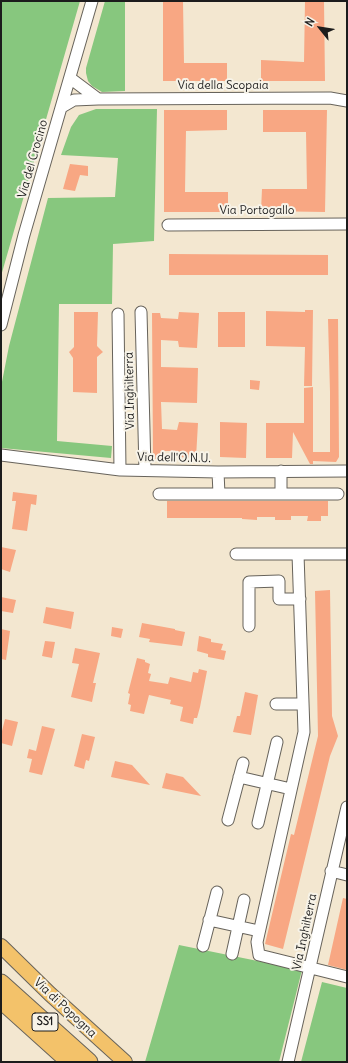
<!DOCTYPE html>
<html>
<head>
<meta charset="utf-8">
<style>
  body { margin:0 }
  #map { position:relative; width:348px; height:1063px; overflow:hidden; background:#f3e7d0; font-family:Delius,sans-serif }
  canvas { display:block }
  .frame { position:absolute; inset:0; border:2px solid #1c1c1c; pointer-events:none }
  .north { position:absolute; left:300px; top:8px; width:40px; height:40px; -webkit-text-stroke:3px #f7f3e8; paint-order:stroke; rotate:300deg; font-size:11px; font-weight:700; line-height:16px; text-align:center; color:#1c1c1c }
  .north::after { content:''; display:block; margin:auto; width:14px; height:18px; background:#1c1c1c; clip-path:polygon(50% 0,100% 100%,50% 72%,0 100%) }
</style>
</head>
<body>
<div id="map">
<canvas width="348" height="1063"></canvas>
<div class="frame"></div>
<div class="north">N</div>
</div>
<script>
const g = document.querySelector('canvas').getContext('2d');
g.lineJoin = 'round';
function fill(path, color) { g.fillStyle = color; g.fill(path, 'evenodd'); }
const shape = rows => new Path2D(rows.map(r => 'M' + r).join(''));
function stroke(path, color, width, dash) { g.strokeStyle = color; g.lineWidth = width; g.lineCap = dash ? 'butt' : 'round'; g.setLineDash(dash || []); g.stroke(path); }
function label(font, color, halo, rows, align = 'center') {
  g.font = font + ' Delius,sans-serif'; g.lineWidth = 4; g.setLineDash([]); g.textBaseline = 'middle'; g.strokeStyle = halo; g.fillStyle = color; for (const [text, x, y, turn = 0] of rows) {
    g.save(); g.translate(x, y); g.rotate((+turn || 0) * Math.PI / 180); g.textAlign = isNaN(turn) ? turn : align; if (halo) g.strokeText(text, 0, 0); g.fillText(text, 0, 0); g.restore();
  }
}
fill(shape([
  [1,1,80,1,1,276],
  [105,1,125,1,125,91,102,92,92,86,88,81,86,73,86,68],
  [96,109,157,109,154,241,113,244,112,304,59,304,57,441,112,446,111,458,1,448,1,387,9,346,48,198,115,197,118,158,61,155,71,127,79,115],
  [179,945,302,970,279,1062,145,1062],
  [322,982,347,988,347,1062,301,1062]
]), '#87c77e');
fill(shape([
  [163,1,183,1,184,63,227,63,227,81,163,81],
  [305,1,324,1,325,81,261,81,261,60,304,62],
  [164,110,227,110,227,130,186,131,185,192,228,192,228,212,164,212],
  [263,110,327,110,325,212,261,211,262,189,307,189,306,132,263,132],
  [70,164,88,166,88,176,80,175,75,191,63,189],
  [169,254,328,255,328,275,169,275],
  [305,310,313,310,312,386,304,386,305,347,266,346,266,311,305,312],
  [74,312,98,312,97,346,103,352,97,357,97,393,73,392,73,358,69,352,74,347],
  [179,312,199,313,197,348,179,347,178,341,161,340,161,367,198,368,197,403,161,402,162,429,177,430,179,422,198,423,196,458,179,457,177,451,162,451,162,459,153,459,152,313,160,313,161,318,178,319],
  [218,312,245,312,245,347,218,347],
  [328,319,338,319,339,457,336,462,313,461,313,464,310,464,293,432,292,458,266,458,266,423,304,423,304,388,313,387,313,452,330,452,330,392],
  [250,380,260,381,259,390,250,389],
  [220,422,247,423,246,458,220,457],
  [13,492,37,495,36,505,31,504,27,531,12,529,16,501,12,501],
  [167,501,328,501,328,516,321,516,321,521,307,521,308,516,291,516,291,520,275,520,275,517,257,517,257,520,242,519,242,518,167,518],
  [1,547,16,550,10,572,1,569],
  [330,590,332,716,338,736,330,756,283,949,265,944,291,834,294,835,318,736,315,591],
  [1,597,16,600,13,613,1,611],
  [46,607,74,612,71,629,43,623],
  [142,623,175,629,175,630,185,632,182,646,149,642,150,639,139,637],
  [112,627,123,629,121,638,111,636],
  [1,629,10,631,6,660,1,659],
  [199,636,211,639,211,642,223,644,221,650,226,651,224,660,208,657,208,654,197,651],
  [45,641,55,642,52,658,42,656],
  [75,648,100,653,93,683,96,683,92,702,71,697,79,664,72,663],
  [137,658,145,660,145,662,150,664,148,673,151,674,149,681,168,684,170,677,191,682,193,672,198,673,199,669,207,671,200,707,197,718,194,718,193,724,180,721,183,707,170,704,171,700,149,695,144,714,130,711,131,705,128,704,130,694,128,693],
  [245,692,258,695,251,735,233,732,237,716,240,716],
  [5,719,18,722,12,746,1,743,1,735],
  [42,726,55,729,42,775,29,772,32,759,27,758,29,749,36,751],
  [82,734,95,737,89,761,86,760,84,769,74,766],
  [115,761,132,765,150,785,111,777],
  [166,773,183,777,201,796,162,788],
  [343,898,347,899,347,970,328,965]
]), '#f8a783');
const minor = shape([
  [70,78,98,99],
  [62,107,74,100,98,99,330,98,347,101],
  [168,225,347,224],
  [141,312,145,470],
  [118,314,120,470],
  [1,325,24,235,92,1],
  [1,455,120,470,218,472,347,471],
  [281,471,281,494],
  [218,472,219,494],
  [159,494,338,494],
  [236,554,347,554],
  [298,554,304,732,257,942,259,955,347,977],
  [249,626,249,582,279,581,279,599,300,599],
  [276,704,303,704],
  [239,777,291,789],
  [228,820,243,763],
  [258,823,277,742],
  [331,871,347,875],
  [209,920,259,931],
  [203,946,217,892],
  [232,954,244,900],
  [288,1062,347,807]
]);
const major = shape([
  [1,946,50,994,125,1062]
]);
const highway = shape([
  [1,983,89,1062],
  [1,1000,70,1062]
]);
stroke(minor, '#67635b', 13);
stroke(major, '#67635b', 16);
stroke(highway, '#67635b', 19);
stroke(minor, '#fff', 11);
stroke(major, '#f3c26a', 14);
stroke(highway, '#f3c26a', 17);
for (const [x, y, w] of [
  [45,1022,26]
]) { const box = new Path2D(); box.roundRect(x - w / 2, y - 9, w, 18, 3); g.fillStyle = '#f7f3e8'; g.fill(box); stroke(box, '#1c1c1c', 1); }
label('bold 11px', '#1c1c1c', null, [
  ["SS1",45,1022]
]);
label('12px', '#1c1c1c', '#f7f3e8', [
  ["Via della Scopaia",223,86],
  ["Via del Crocino",33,159,-74],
  ["Via Portogallo",257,211],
  ["Via Inghilterra",130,391,-91],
  ["Via dell'O.N.U.",174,458,1],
  ["Via Inghilterra",305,932,-78],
  ["Via di Popogna",65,1008,43]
]);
</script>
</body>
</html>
